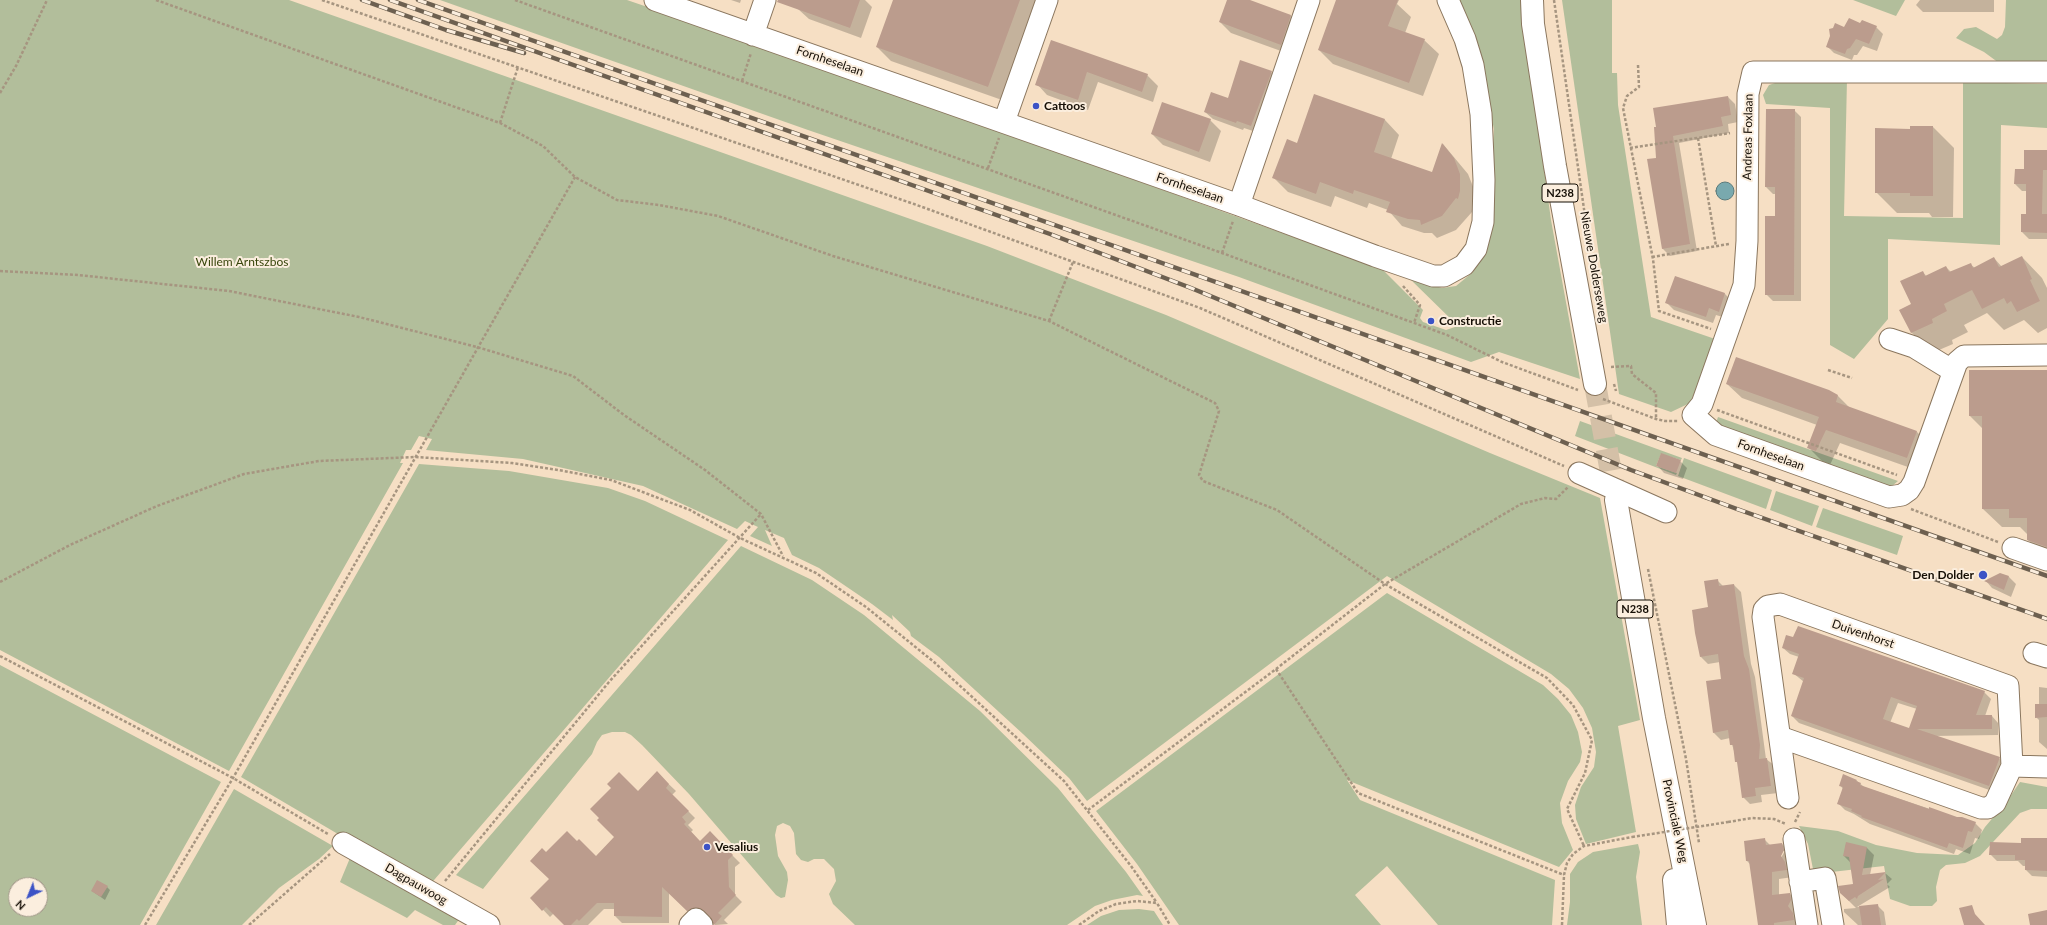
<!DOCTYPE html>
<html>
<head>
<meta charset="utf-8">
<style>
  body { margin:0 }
  #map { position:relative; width:2047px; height:925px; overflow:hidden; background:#f6dfc4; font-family:Lato,sans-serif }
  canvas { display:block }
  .north { position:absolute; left:8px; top:877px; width:40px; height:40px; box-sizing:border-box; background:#fbeede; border:1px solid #9f9487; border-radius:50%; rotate:223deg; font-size:11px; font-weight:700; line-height:16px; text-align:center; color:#150e05 }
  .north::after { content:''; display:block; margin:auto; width:14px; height:18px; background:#3c53c6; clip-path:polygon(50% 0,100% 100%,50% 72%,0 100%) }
</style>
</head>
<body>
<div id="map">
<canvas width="2047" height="925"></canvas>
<div class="north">N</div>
</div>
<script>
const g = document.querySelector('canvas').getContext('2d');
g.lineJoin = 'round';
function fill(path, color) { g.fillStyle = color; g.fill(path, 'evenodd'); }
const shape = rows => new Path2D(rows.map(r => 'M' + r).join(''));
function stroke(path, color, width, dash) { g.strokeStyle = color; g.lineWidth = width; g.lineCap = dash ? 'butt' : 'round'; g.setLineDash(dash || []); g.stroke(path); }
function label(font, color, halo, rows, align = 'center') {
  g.font = font + ' Lato,sans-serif'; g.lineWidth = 4; g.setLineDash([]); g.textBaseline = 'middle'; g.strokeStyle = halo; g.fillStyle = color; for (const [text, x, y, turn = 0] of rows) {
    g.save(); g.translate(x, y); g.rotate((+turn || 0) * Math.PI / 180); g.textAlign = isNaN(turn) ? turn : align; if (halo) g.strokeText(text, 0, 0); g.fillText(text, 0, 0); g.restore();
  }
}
fill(shape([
  [0,0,289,0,987,246,1166,315,1490,453,1600,498,1640,720,1618,726,1636,832,1586,844,1576,819,1575,805,1581,787,1594,767,1596,752,1592,728,1583,708,1569,689,1551,674,1387,576,1087,801,1069,778,1023,734,939,657,911,636,910,632,892,615,893,620,872,604,819,568,792,555,784,538,765,530,772,546,750,536,758,527,745,521,737,529,643,486,523,459,426,450,432,439,419,436,411,450,406,450,400,463,403,463,229,771,0,650],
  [440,0,627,0,808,62,1382,269,1423,310,1420,318,1423,322,1446,330,1458,326,1409,278,1442,288,1456,286,1473,272,1485,247,1490,207,1494,129,1473,36,1456,0,1521,0,1551,220,1580,379,1499,352,1471,362,1239,277,808,130],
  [1562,0,1612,0,1612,73,1617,73,1618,105,1651,317,1718,340,1690,403,1671,412,1619,394],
  [1853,0,1905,0,1896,16],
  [2006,0,2047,0,2047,63,1999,63,1984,52,1956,38,1964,29,1976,27,1997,39,2002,35,2005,27],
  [1847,79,1844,216,1963,218,1963,82,2047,84,2047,128,2001,125,2000,245,1888,239,1888,319,1854,359,1830,345,1830,108,1766,104,1763,95,1769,85,1775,83],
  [1718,417,1898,481,1892,486,1884,487,1715,426],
  [1580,421,1682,458,1681,460,1661,454,1656,466,1677,473,1676,475,1575,436],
  [1684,458,1772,490,1766,509,1678,476],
  [419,464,509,471,608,488,645,501,728,540,428,887,241,777],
  [1776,491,1819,506,1812,526,1770,510],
  [1823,508,1903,536,1897,555,1816,527],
  [741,546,812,580,864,615,980,711,1058,788,1126,872,1143,896,1137,895,1112,900,1095,906,1067,925,855,925,833,904,829,894,836,881,834,869,824,859,814,859,808,862,801,860,796,854,794,833,790,826,783,823,777,826,775,835,778,856,787,872,788,880,785,897,781,898,776,895,689,794,642,745,631,735,625,732,612,732,602,735,597,742,592,754,483,889,456,875],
  [1387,593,1543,685,1558,699,1571,715,1578,732,1582,752,1580,762,1568,781,1560,803,1562,823,1573,850,1559,867,1347,780,1360,800,1555,880,1552,925,1438,925,1387,866,1355,895,1381,925,1179,925,1137,864,1096,811],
  [0,665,221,782,140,925,0,925],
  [16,885,40,885,40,909,16,909],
  [2020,782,2047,787,2047,809,2031,809,2020,813,1980,856,1965,863,1946,865,1940,870,1936,887,1937,901,1932,906,1910,906,1890,899,1884,866,1814,874,1808,844,1799,826,1838,831,1876,845,1917,853,1958,855,1975,843,1985,827,2007,801],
  [234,789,333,846,319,859,279,888,242,925,156,925],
  [1638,844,1640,852,1636,877,1642,925,1567,925,1570,902,1570,874,1578,862,1593,852],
  [350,858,460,918,455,925,443,925,415,910,407,918,340,882],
  [1139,909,1154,911,1163,925,1087,925,1101,916,1119,910]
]), '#b2be9b');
const water = shape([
  '1716 191a9 9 0 1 1 18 0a9 9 0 1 1-18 0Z'
]);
fill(water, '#79a9ae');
stroke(water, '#5b7a7b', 1);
fill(shape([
  [731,0,741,0,740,3],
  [802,0,865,0,872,7,861,38,809,19,798,9],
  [894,0,1038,0,1002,100,891,61,877,47],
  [1228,0,1247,0,1291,16,1301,27,1292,55,1231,33,1220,22],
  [1337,0,1399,0,1397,4,1411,17,1405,33,1424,40,1439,54,1423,96,1333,64,1319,50],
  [1920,0,1994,0,1994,12,1923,12,1916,5],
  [1861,24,1876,27,1883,34,1877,51,1863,46,1857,55,1854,55,1852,60,1834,53,1827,46,1844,28],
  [1052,41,1147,75,1158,86,1153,102,1098,82,1088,110,1047,95,1037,84],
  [1271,72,1279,80,1259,133,1244,128,1243,130,1213,119,1205,112],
  [1315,95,1385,120,1399,135,1391,159,1432,174,1443,144,1468,174,1474,189,1472,212,1456,230,1437,238,1432,233,1424,233,1402,226,1388,210,1369,203,1367,208,1335,196,1331,207,1288,192,1274,178,1298,144],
  [1728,97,1735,104,1738,122,1728,124,1729,133,1679,143,1697,251,1670,256,1663,249,1657,128],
  [1794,110,1801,117,1801,301,1773,301,1766,294,1776,217,1776,194,1773,194,1766,187],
  [1210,120,1221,131,1210,162,1163,145,1152,134],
  [1933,127,1954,148,1953,217,1932,217,1929,213,1897,213,1876,192,1911,130],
  [2047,151,2047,239,2029,239,2022,232,2027,215,2027,191,2022,191,2015,184,2025,170],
  [2022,257,2042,278,2047,288,2047,328,2038,333,2024,320,2004,330,1987,313,1964,325,1968,332,1952,340,1953,344,1932,353,1911,332,1913,305,1923,272,1927,277,1946,267,1951,272,1970,264,1975,268,1994,258,2002,267],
  [1676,277,1725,294,1732,301,1726,318,1716,315,1713,323,1674,310,1667,303],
  [2047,371,2047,559,2028,540,2028,535,2020,527,2002,527,1983,509,1983,429,1970,416],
  [1727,384,1838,396,1850,408,1917,432,1931,446,1922,472,1840,443,1830,465,1823,462,1808,447,1817,425,1742,398],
  [1680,461,1687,468,1683,479,1664,473,1657,465],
  [2000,574,2009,577,2016,584,2011,597,1992,588,1986,581],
  [1717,580,1724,587,1734,585,1741,592,1751,664,1755,677,1766,759,1774,765,1778,793,1761,795,1762,802,1750,804,1743,797,1738,764,1730,738,1721,740,1714,733,1722,679,1720,662,1708,664,1701,657,1709,608],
  [1783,648,1984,692,1991,699,1985,716,1992,716,1998,723,1998,735,1934,736,1999,758,2006,765,1995,792,1799,723,1792,716,1804,682,1793,673,1799,657,1790,654],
  [1898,703,1917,709,1909,730,1890,723],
  [2039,687,2047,688,2047,749,2039,742,2039,720,2036,717,2039,705],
  [657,773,676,791,672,795,695,818,688,825,693,830,691,832,700,842,710,833,740,863,735,867,735,895,742,902,724,920,728,924,715,925,712,917,707,914,701,914,694,918,669,892,669,923,622,923,615,916,615,909,604,909,588,925,565,925,554,913,550,917,532,898,550,880,546,854,596,857,616,837,638,792],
  [1856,780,1864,787,1957,818,1975,823,1982,830,1979,839,1975,838,1970,854,1956,849,1954,854,1870,824,1854,814,1845,810,1838,803,1843,789,1840,785],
  [1764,839,1771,846,1782,844,1789,851,1790,858,1787,864,1792,870,1793,877,1779,879,1779,895,1790,894,1797,901,1798,907,1794,914,1800,925,1759,925,1750,864,1747,861],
  [1782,851,1785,851,1779,861],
  [2047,839,2047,877,2032,876,2026,870,2026,866,2023,866,2018,861,1997,861,1990,854,2022,844],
  [1846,844,1867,848,1874,855,1870,875,1885,873,1892,879,1887,884,1890,887,1857,907,1877,905,1884,912,1886,925,1858,925,1844,912,1844,909,1856,908,1841,893,1854,884,1851,863,1844,856],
  [107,887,110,890,105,900,92,891]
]), '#0003');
fill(shape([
  [778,0,860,0,850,28,777,2],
  [893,0,1020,0,988,87,876,47],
  [1227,0,1250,0,1291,15,1281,45,1219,22],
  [1336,0,1398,0,1388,26,1425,39,1409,83,1318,50],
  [1849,18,1860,23,1862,20,1877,26,1869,44,1856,39,1850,48,1847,49,1845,54,1826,47,1830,36,1829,29,1833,28,1835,23,1844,27],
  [1051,40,1148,74,1142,92,1087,72,1078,100,1035,85],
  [1240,60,1272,71,1251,126,1237,121,1236,123,1204,112,1211,92,1228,98],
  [1314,94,1385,119,1374,152,1432,172,1442,143,1454,158,1460,174,1460,191,1458,199,1456,198,1442,216,1421,225,1420,220,1408,219,1386,212,1390,202,1354,190,1353,194,1320,182,1316,194,1272,178,1287,139,1297,143],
  [1728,96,1731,115,1721,117,1723,126,1673,136,1690,244,1662,249,1647,159,1656,158,1654,127,1656,127,1653,108],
  [1162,102,1211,119,1199,152,1151,134],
  [1766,109,1795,109,1794,295,1765,295,1765,216,1775,216,1775,187,1765,187],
  [1910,126,1933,126,1933,196,1910,196,1910,193,1875,193,1875,128,1910,129],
  [2024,150,2047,150,2047,170,2043,170,2042,214,2047,214,2047,233,2021,232,2021,214,2026,214,2026,184,2014,184,2015,169,2024,169],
  [2022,256,2032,279,2030,280,2040,301,2017,312,2011,301,2007,304,2004,298,1982,309,1972,290,1944,304,1947,311,1932,319,1933,323,1911,333,1899,310,1911,304,1900,281,1923,271,1925,276,1946,266,1949,272,1971,263,1973,268,1994,257,1999,267],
  [1675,276,1725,293,1719,312,1709,308,1706,317,1665,303],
  [1736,357,1829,390,1838,395,1836,402,1917,431,1907,458,1826,430,1816,451,1807,448,1819,417,1726,384],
  [1969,370,2047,370,2047,547,2027,540,2027,518,2009,518,2009,509,1982,509,1982,416,1969,416],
  [1661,453,1681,460,1676,473,1656,466],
  [2000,573,2009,576,2004,590,1984,581],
  [1718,579,1719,586,1734,584,1744,656,1749,669,1760,745,1759,759,1767,758,1771,786,1755,788,1756,796,1742,798,1737,762,1735,762,1733,745,1730,745,1728,730,1713,733,1706,681,1721,679,1718,654,1700,657,1695,633,1692,610,1708,607,1704,581],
  [1798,626,1985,691,1976,715,1992,715,1992,729,1917,729,2000,757,1989,786,1791,716,1804,678,1792,674,1799,654,1782,648,1786,635,1793,637],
  [1891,697,1917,706,1909,728,1883,719],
  [2035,704,2047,704,2047,717,2035,718],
  [657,771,669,784,666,788,689,811,682,817,686,822,684,824,700,841,710,831,733,855,728,860,729,887,736,895,718,913,722,916,714,925,710,917,699,908,693,908,687,911,662,887,662,917,614,916,614,903,597,903,579,921,577,919,571,925,564,925,546,907,542,911,530,898,549,879,530,861,542,848,546,852,567,831,577,841,579,839,596,856,614,837,597,820,599,818,590,809,611,788,607,784,619,772,638,791],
  [1843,774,1857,780,1856,781,1861,783,1860,785,1929,809,1929,807,1957,817,1962,817,1976,822,1972,832,1968,831,1963,848,1949,843,1947,848,1861,817,1862,816,1851,811,1852,809,1837,804,1843,787,1839,786],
  [1765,838,1766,845,1782,843,1784,850,1781,856,1785,862,1787,870,1772,872,1772,895,1790,893,1791,900,1788,906,1793,913,1794,920,1774,923,1774,925,1758,925,1749,861,1746,861,1744,841],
  [2021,838,2047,838,2047,871,2025,870,2025,860,2015,860,2015,855,1989,855,1990,842,2021,843],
  [1846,842,1867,847,1862,875,1886,872,1878,880,1884,879,1858,896,1857,899,1855,897,1849,901,1840,893,1838,886,1853,884,1849,857,1843,856],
  [97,880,108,886,101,897,91,891],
  [1878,904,1881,925,1862,925,1859,906],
  [1972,905,1975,914,1985,925,1964,925,1959,908],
  [2047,910,2047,925,2030,925,2028,914]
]), '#bb9c8d');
stroke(shape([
  [1595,384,1616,500]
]), '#d4c0a7', 22, [22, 11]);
const minor = shape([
  [655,0,1239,205,1375,256,1433,276,1444,276,1464,265,1476,249,1483,222,1484,180,1481,114,1473,65,1465,39,1448,0],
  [753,35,765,0],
  [2047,72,1753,72,1748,94,1747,241,1744,285,1702,404,1693,415,1716,435,1889,497,1902,495,1909,490,1914,482,1957,362,1964,356,2047,355],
  [1004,122,1047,0],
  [1239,205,1309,0],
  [1890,339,1914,347,1953,371],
  [1579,473,1666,512],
  [2013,548,2047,560],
  [2034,653,2047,657],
  [1780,737,1981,808,1988,808,1995,803,2012,766,2008,686,1780,604,1768,606,1764,610,1763,617,1788,798],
  [2012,766,2047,767],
  [1794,839,1807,925],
  [343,843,489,925],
  [1800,882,1825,878,1833,925],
  [690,925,696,919,702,925]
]);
const major = shape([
  [1532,0,1533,24,1555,166,1595,384],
  [1616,500,1654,718,1695,925],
  [1674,880,1678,925]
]);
stroke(minor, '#8a765e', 23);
stroke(major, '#8a765e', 24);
stroke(shape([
  [156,0,500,123,543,146,575,177,617,200,659,205,718,216,833,256,1049,321,1215,403,1219,411,1199,475,1203,481,1277,510,1385,584,1547,678,1573,705,1592,740,1585,773,1567,809,1584,846],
  [322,0,914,204,1200,308,1564,466],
  [515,0,1222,253,1447,335,1502,362,1578,390],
  [1554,0,1586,223],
  [1638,65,1639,87,1627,96,1623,108,1653,259,1659,311,1711,329],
  [742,81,751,53],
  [0,93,16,66,47,0],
  [500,123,518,67],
  [1698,138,1716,246],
  [1630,148,1730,133],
  [988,168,999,138],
  [1222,253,1233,221],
  [1652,257,1729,244],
  [0,271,78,275,229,291,359,317,477,347,573,376,624,415,705,470,761,514,783,556],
  [1403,286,1420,305,1414,323],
  [1049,321,1073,262],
  [1611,367,1631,366,1632,374,1656,393,1656,419],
  [1828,370,1852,378],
  [1614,384,1616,391],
  [1603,399,1656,419,1665,421,1678,421],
  [1717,410,1897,475],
  [1911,509,1998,542],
  [1648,569,1686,759,1699,843],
  [0,582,70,545,157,506,244,474,319,461,415,457,512,463,564,471,611,480,690,510,740,538,816,573,866,607,934,662,1064,781,1131,866,1157,903],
  [0,656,233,778,328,834],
  [1276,669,1385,584,1521,504,1545,498,1556,499,1568,487],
  [1088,810,1276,669,1358,793,1564,875],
  [1728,822,1752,818,1774,819,1786,824],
  [1795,822,1800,812],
  [445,881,609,682,761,514],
  [145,925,233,778,575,177],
  [249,925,330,854],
  [1079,925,1099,911,1116,904,1137,901,1157,903,1170,925],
  [1562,925,1564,875,1567,863,1573,854,1584,846,1632,837]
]), '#a69580', 2.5, [3, 2]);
stroke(minor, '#fff', 21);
stroke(major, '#fff', 22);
const rail = shape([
  [362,0,446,30,524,53],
  [390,0,1050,234,1191,288,1631,470,1737,509,2047,619],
  [418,0,2047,576]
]);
stroke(rail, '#6d6050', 4.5);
stroke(rail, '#fbeede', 3, [9]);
stroke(shape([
  [1632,837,1728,822]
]), '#a69580', 2.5, [3, 2]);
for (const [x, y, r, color] of [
  [1036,106,4,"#3c53c6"],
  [1431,321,4,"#3c53c6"],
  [1983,575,5,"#3c53c6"],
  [707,847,4,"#3c53c6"]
]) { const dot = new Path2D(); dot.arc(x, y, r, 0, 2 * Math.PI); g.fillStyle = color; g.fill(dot); stroke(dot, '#fbeede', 1.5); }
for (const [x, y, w] of [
  [1560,193,36],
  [1635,609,36]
]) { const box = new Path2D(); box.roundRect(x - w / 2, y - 9, w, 18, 3); g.fillStyle = '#fbeede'; g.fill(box); stroke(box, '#150e05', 1); }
label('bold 11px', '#150e05', null, [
  ["N238",1560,193],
  ["N238",1635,609]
]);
label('12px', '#150e05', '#fbeede', [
  ["Fornheselaan",830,61,19],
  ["Andreas Foxlaan",1748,137,-89],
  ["Fornheselaan",1190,188,19],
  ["Nieuwe Dolderseweg",1594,267,80],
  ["Fornheselaan",1771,455,20],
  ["Duivenhorst",1863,634,19],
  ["Provinciale Weg",1675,821,78],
  ["Dagpauwoog",416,884,30]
]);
label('bold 12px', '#150e05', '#fbeede', [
  ["Cattoos",1044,106],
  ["Constructie",1439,321],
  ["Den Dolder",1974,575,"right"],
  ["Vesalius",715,847]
], 'left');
label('12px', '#38450b', '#fbeede', [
  ["Willem Arntszbos",242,262]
]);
</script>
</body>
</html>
